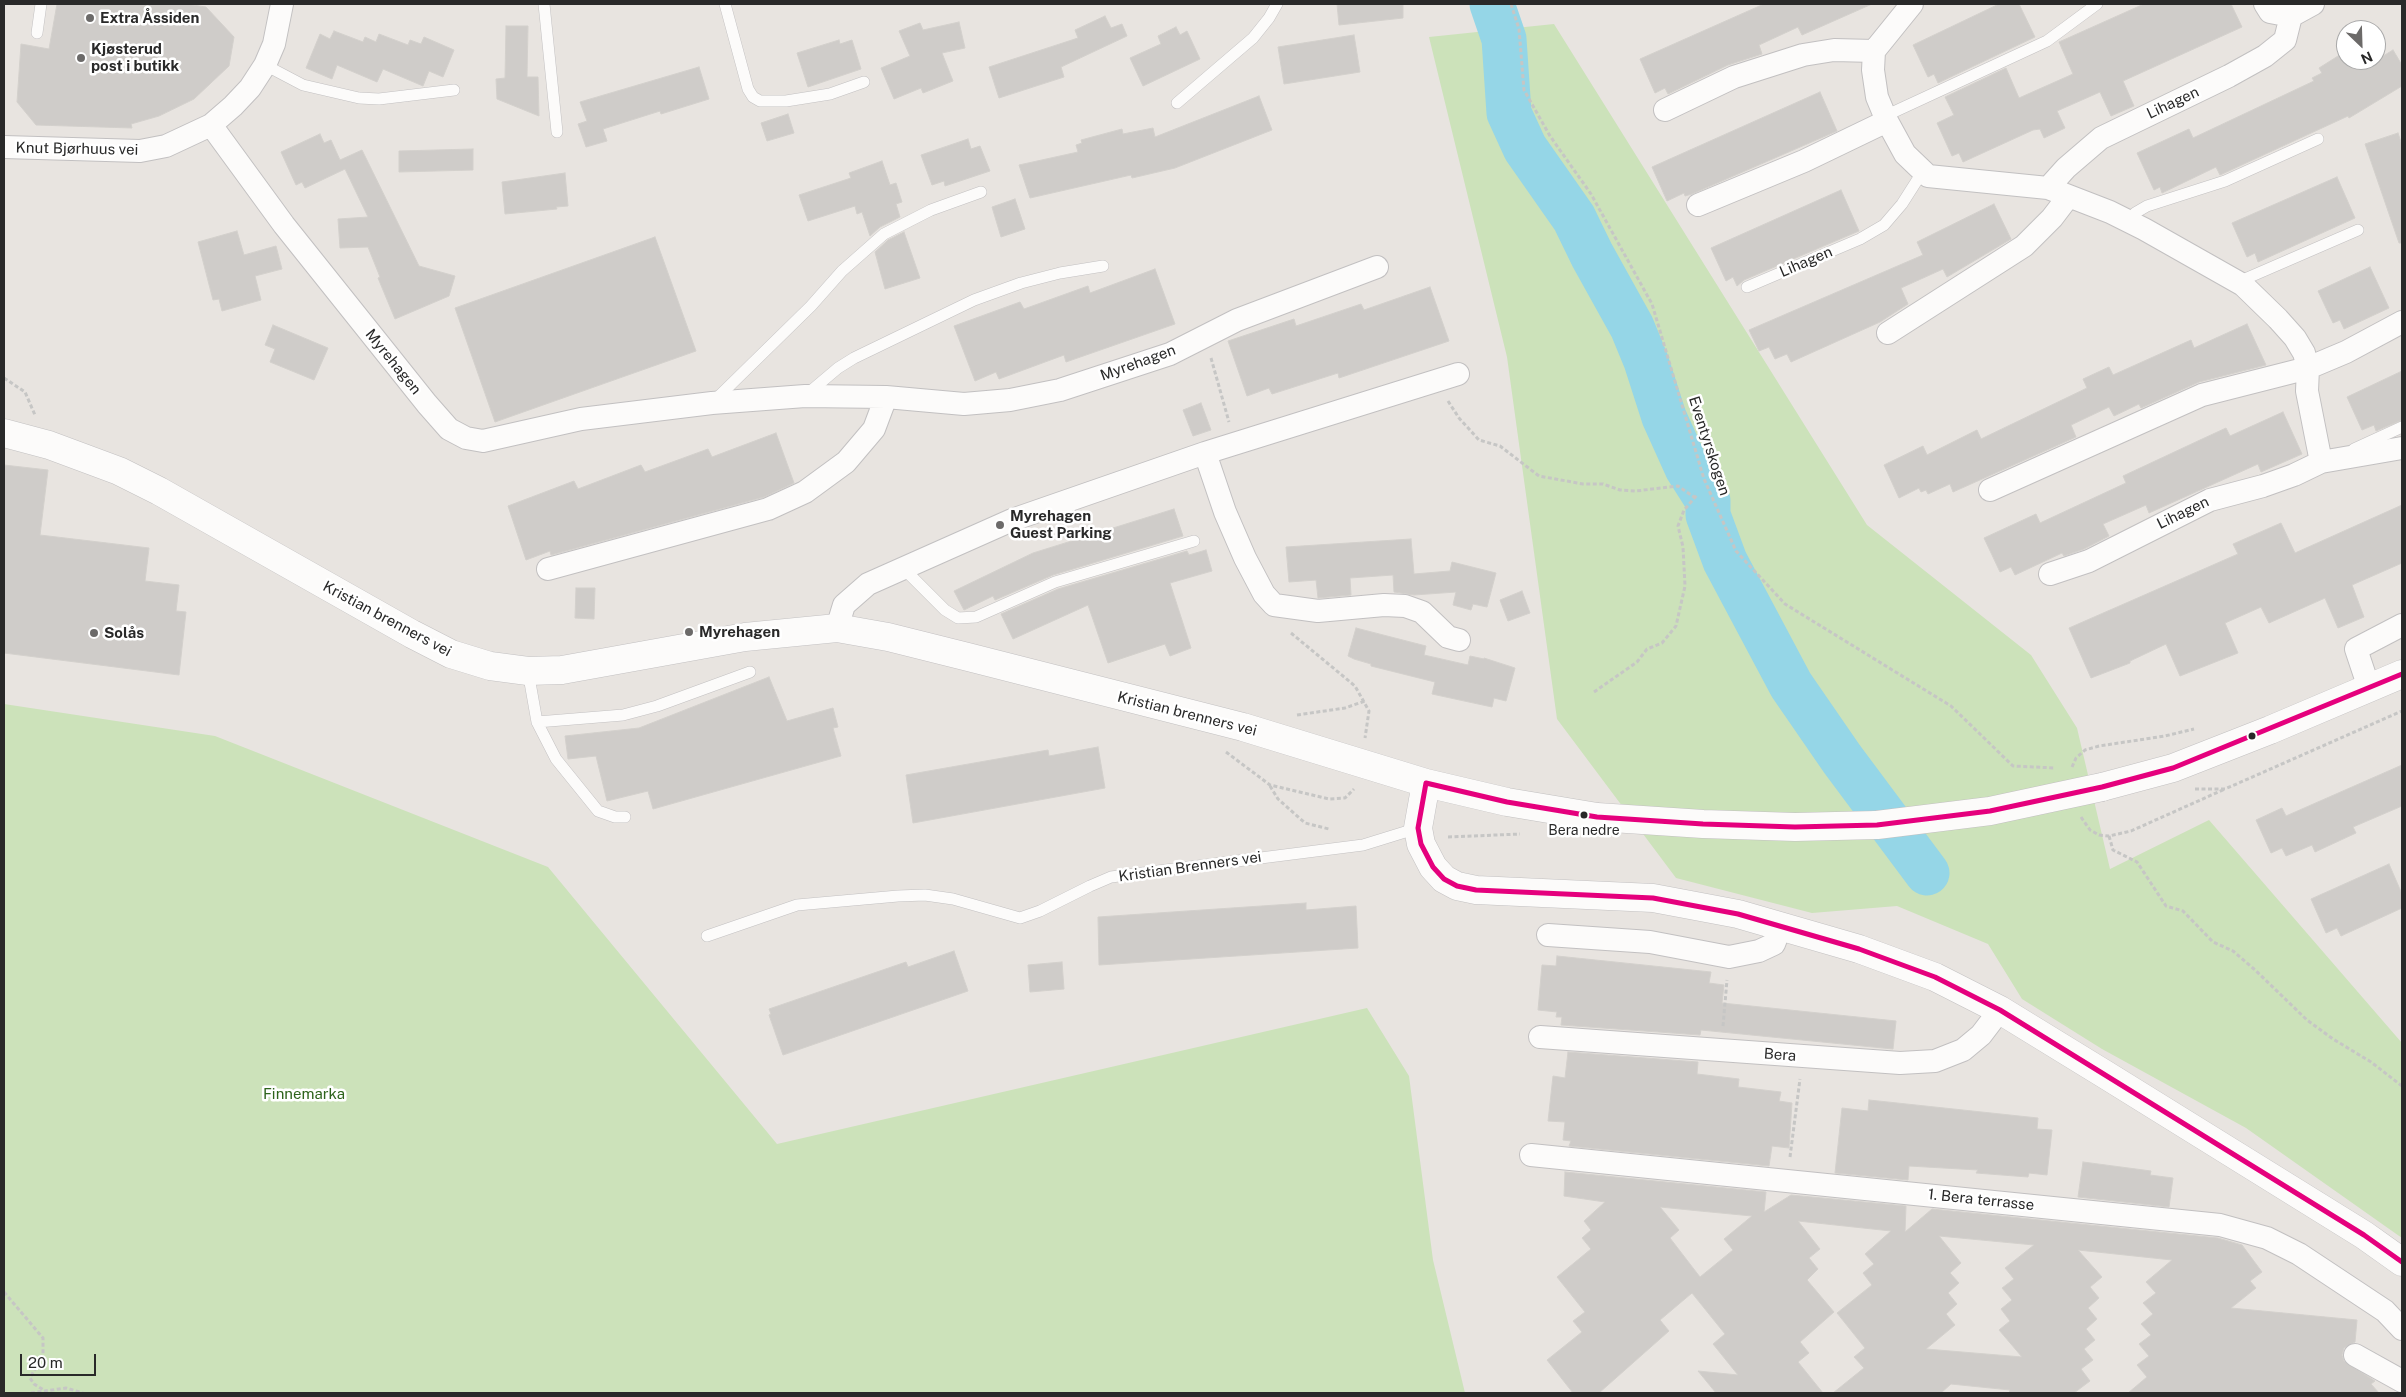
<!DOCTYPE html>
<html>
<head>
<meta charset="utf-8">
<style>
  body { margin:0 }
  #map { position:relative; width:2406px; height:1397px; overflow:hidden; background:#e8e4e0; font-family:"Public Sans",sans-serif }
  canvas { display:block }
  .frame { position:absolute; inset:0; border:5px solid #292929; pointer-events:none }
  .north { position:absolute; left:2336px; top:20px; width:50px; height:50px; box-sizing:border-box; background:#fff; border:1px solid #a9a9a9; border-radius:50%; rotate:156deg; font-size:14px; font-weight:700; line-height:20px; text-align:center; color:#292929 }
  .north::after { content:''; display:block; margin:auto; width:18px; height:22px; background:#6c6a69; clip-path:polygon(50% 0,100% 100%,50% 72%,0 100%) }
  .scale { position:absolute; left:20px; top:1354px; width:76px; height:22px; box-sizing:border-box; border:2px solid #292929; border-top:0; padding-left:6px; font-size:15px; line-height:18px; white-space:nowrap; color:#292929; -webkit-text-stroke:4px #fff; paint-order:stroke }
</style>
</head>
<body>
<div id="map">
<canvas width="2406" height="1397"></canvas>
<div class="frame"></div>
<div class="north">N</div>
<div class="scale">20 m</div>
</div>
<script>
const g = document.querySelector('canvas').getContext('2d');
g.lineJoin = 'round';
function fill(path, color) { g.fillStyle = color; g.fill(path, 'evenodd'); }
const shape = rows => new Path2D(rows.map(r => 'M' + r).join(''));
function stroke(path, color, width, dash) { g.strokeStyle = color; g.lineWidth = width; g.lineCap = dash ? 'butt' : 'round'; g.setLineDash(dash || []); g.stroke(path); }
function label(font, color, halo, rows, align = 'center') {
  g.font = font + ' "Public Sans",sans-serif'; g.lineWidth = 5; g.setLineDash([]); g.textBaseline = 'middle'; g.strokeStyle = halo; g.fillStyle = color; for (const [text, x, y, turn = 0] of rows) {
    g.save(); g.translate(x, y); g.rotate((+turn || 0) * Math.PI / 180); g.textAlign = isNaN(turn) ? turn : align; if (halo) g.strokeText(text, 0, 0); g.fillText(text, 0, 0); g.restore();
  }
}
fill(shape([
  [1554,24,1867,525,2031,655,2077,728,2110,869,2209,820,2402,1043,2402,1238,2246,1128,2102,1049,2022,999,1988,944,1897,906,1812,913,1676,878,1557,719,1507,357,1429,37],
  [4,704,215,736,548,867,777,1144,1367,1008,1409,1076,1433,1260,1465,1393,4,1393]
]), '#cce2ba');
stroke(shape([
  [1492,4,1504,39,1509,113,1525,148,1574,218,1592,255,1632,327,1646,361,1664,417,1687,468,1708,501,1708,515,1725,561,1791,685,1842,759,1927,873]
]), '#95d6e7', 45);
const building = shape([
  [57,4,186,4,206,7,234,37,229,66,194,99,159,116,131,124,132,128,36,125,17,102,21,44,49,49,57,4],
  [1337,4,1403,4,1403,18,1339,25,1337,4],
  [1764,4,1872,4,1802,35,1798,27,1759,45,1762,54,1728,65,1668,94,1665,88,1655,93,1640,59,1764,4],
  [1999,4,2019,4,2035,37,1938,83,1934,74,1928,77,1913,45,1999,4],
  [2144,4,2231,4,2242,27,2123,81,2134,106,2111,116,2100,92,2057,111,2065,128,2044,138,2040,129,2033,130,1963,162,1959,153,1952,156,1937,123,1954,115,1945,97,2006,68,2019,98,2073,74,2059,42,2144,4],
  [1105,16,1111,28,1122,24,1127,36,1061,67,1064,77,999,98,989,67,1078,38,1075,30,1105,16],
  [959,22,965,48,942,53,953,81,923,93,921,88,894,99,881,68,910,56,899,31,920,23,923,30,959,22],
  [506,26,528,26,527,77,538,77,539,116,497,99,496,79,505,78,506,26],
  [1176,27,1180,35,1187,31,1200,59,1143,86,1130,58,1161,44,1158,36,1176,27],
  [334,31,363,42,365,37,376,42,379,34,408,45,410,40,421,44,424,37,454,50,443,77,429,71,423,86,383,69,377,82,337,65,332,79,306,68,320,34,330,39,334,31],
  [1354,35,1360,72,1284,84,1278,47,1354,35],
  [839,40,840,44,852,40,861,69,808,87,797,53,839,40],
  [2393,50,2402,65,2402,86,2349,118,2348,116,2220,175,2216,167,2162,193,2160,187,2154,190,2137,153,2189,129,2193,138,2314,81,2312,78,2322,73,2319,68,2346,51,2346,60,2356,60,2362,69,2393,50],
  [699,67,709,99,661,114,660,111,603,129,607,141,586,147,578,124,587,121,580,102,699,67],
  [1820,92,1837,131,1692,194,1685,196,1684,193,1667,201,1652,167,1820,92],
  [1259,96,1272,130,1175,168,1132,178,1131,175,1030,198,1019,165,1078,152,1076,145,1082,143,1081,140,1122,129,1123,134,1153,128,1155,137,1259,96],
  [788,114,794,133,767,141,761,123,788,114],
  [2398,133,2402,145,2402,243,2399,243,2365,144,2398,133],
  [320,134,324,143,331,140,340,160,362,150,419,266,455,276,449,296,395,319,378,278,380,277,368,247,340,248,338,219,368,217,345,169,305,188,302,182,296,185,281,152,320,134],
  [968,139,971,149,980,146,990,171,945,186,944,181,932,185,921,155,968,139],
  [473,149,473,170,399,172,399,151,473,149],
  [882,161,890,185,896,183,902,202,896,204,900,217,880,227,870,236,862,212,857,214,855,206,808,221,799,195,851,178,849,173,882,161],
  [565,173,568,206,556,207,557,209,505,214,502,182,565,173],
  [2337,177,2355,218,2258,262,2255,253,2247,257,2232,223,2337,177],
  [1841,190,1859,231,1744,280,1737,286,1733,277,1726,281,1711,248,1841,190],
  [1015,199,1025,229,1001,237,992,207,1015,199],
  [1994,204,2011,239,1947,277,1943,269,1901,288,1908,304,1880,322,1791,362,1787,354,1775,359,1769,347,1759,351,1749,330,1923,255,1917,242,1994,204],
  [237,231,244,255,276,246,282,269,255,276,261,300,222,311,219,299,213,300,198,242,237,231],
  [904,232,920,278,885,289,875,252,888,240,904,232],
  [655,237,696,351,495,422,455,308,655,237],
  [2370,267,2389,308,2344,329,2340,320,2333,323,2318,291,2370,267],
  [1155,269,1175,324,1066,362,1064,355,999,379,996,372,975,381,954,326,1020,302,1024,309,1088,286,1090,293,1155,269],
  [1430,287,1449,341,1339,378,1338,373,1272,394,1269,388,1247,396,1228,341,1294,319,1296,326,1361,304,1364,310,1430,287],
  [2247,324,2266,365,2199,382,2141,408,2139,404,2114,416,2109,407,2071,425,2076,437,1953,492,1950,484,1928,494,1926,490,1921,492,1919,488,1899,498,1884,465,1923,446,1927,455,1977,430,1981,439,2087,388,2083,379,2109,367,2113,375,2191,340,2194,348,2247,324],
  [273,325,328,348,314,380,270,362,275,349,265,345,273,325],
  [2402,371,2402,420,2376,431,2374,425,2362,430,2347,397,2402,371],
  [1201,403,1211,430,1193,436,1183,410,1201,403],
  [2283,412,2302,454,2261,472,2258,464,2149,513,2146,505,2103,524,2109,536,2084,549,2064,556,2062,553,2015,575,2011,567,2000,572,1984,538,2036,514,2040,523,2126,483,2123,476,2200,440,2226,428,2230,436,2283,412],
  [776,433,794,483,764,497,551,555,550,551,526,560,508,506,574,481,578,489,641,465,645,472,708,449,712,457,776,433],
  [4,465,48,470,40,535,149,548,145,581,179,585,176,611,186,612,179,675,4,653,4,465],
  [2402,505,2402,563,2352,585,2364,617,2338,628,2325,598,2269,623,2261,607,2225,623,2238,653,2180,676,2166,644,2130,661,2130,663,2091,678,2069,628,2238,554,2233,544,2281,523,2295,553,2402,505],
  [1174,509,1183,536,1053,575,995,600,993,596,964,610,954,591,1033,553,1174,509],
  [1411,539,1414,574,1450,571,1452,562,1496,573,1487,607,1473,604,1471,610,1453,605,1456,592,1414,595,1394,592,1393,575,1350,578,1351,595,1318,598,1316,580,1289,582,1286,547,1411,539],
  [1206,550,1212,571,1170,583,1191,648,1170,656,1165,644,1108,663,1088,605,1013,639,1001,614,1058,589,1187,551,1189,555,1206,550],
  [576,588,595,588,594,619,575,618,576,588],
  [1522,591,1530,613,1508,621,1500,600,1522,591],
  [1356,628,1426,646,1424,655,1468,665,1470,656,1484,659,1484,658,1515,668,1506,701,1494,698,1492,707,1432,694,1435,682,1371,666,1371,664,1354,659,1348,656,1356,628],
  [769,677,787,721,833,708,838,727,833,728,841,756,653,809,648,791,607,801,596,756,568,759,565,736,639,728,769,677],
  [1098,747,1105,788,913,823,906,775,1048,750,1049,756,1098,747],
  [2402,765,2402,806,2353,827,2356,833,2315,852,2312,845,2286,856,2282,848,2271,853,2256,820,2282,808,2286,816,2402,765],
  [2389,864,2402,894,2402,908,2341,936,2337,928,2326,933,2311,899,2389,864],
  [1306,903,1306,910,1356,906,1358,948,1099,965,1098,917,1306,903],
  [954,951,968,991,783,1055,769,1015,771,1014,769,1009,906,962,908,967,954,951],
  [1557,956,1711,972,1709,983,1724,985,1722,1003,1896,1021,1893,1049,1701,1030,1700,1035,1561,1025,1562,1017,1556,1017,1557,1012,1538,1010,1542,965,1556,966,1557,956],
  [1062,962,1064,989,1030,992,1028,965,1062,962],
  [1568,1052,1698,1062,1697,1074,1739,1079,1738,1087,1781,1092,1779,1101,1792,1103,1789,1148,1772,1146,1769,1166,1569,1146,1571,1141,1563,1140,1565,1122,1548,1121,1553,1076,1565,1078,1568,1052],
  [1869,1100,2038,1118,2037,1129,2052,1130,2047,1175,2029,1173,2028,1177,1976,1173,1978,1170,1909,1166,1908,1180,1835,1173,1842,1108,1868,1111,1869,1100],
  [2083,1162,2151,1171,2150,1175,2173,1178,2169,1207,2078,1197,2083,1162],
  [1565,1172,1766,1192,1764,1212,1791,1195,1906,1206,1905,1232,1932,1209,2218,1238,2242,1245,2262,1272,2250,1281,2256,1288,2231,1308,2357,1320,2355,1342,2344,1348,2342,1355,2344,1361,2375,1381,2371,1384,2379,1393,2128,1393,2147,1377,2137,1365,2149,1356,2139,1344,2151,1335,2141,1324,2153,1314,2143,1303,2156,1293,2146,1282,2172,1260,2078,1250,2102,1277,2090,1287,2099,1298,2088,1308,2097,1319,2086,1329,2095,1340,2084,1349,2093,1360,2081,1369,2090,1381,2074,1393,2009,1393,2010,1390,1951,1384,1941,1393,1833,1393,1864,1368,1854,1357,1865,1348,1837,1313,1872,1285,1863,1273,1874,1264,1865,1254,1891,1231,1798,1221,1820,1249,1809,1258,1818,1269,1807,1280,1834,1312,1800,1342,1809,1353,1798,1362,1823,1393,1716,1393,1698,1371,1738,1375,1713,1344,1725,1334,1692,1293,1660,1320,1669,1331,1599,1393,1573,1393,1547,1360,1582,1332,1573,1321,1585,1312,1557,1277,1591,1249,1582,1238,1591,1230,1584,1221,1605,1202,1564,1196,1565,1172],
  [1660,1207,1700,1211,1752,1216,1724,1239,1733,1250,1700,1277,1670,1238,1679,1230,1660,1207],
  [1939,1236,2034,1245,2005,1268,2014,1279,2002,1288,2012,1300,2001,1309,2010,1321,1999,1330,2022,1357,1926,1349,1955,1325,1946,1314,1957,1304,1948,1293,1959,1283,1950,1273,1961,1263,1939,1236]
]);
fill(building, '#cfccc9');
stroke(building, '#d3d0cc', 1);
const lane = shape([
  [544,4,557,132],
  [725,4,748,89,753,97,760,101,786,101,830,94,864,82],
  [37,33,41,4],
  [265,65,303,85,359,98,379,99,454,90],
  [1177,103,1253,38,1269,18,1277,4],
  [1885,116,2047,41,2097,4],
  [2130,222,2135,213,2147,206,2225,181,2318,139],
  [2238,282,2358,230],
  [1747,287,1860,239,1884,225,1902,204,1923,171],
  [806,395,838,368,854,358,974,300,1021,283,1060,273,1103,266],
  [713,402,811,306,842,271,884,234,931,210,981,192],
  [2354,449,2402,427],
  [904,569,945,610,958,618,976,617,1055,582,1194,541],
  [528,671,537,722,556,759,598,811,615,817,625,817],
  [537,722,623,715,657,706,750,672],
  [707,936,797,905,898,896,925,895,953,899,1020,918,1040,911,1090,886,1111,877,1363,845,1418,828]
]);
const street = shape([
  [1912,4,1874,51,1873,70,1877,97,1887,121,1905,154,1928,176,2048,188,2110,212,2144,229,2243,285,2278,319,2295,338,2304,353,2308,368,2307,391,2321,462,2294,475,2263,486,2210,500,2089,561,2050,574],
  [2265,4,2270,12,2291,16,2313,4],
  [1665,110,1734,77,1803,55,1834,50,1874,51],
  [211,125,284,225,427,404,449,429,466,438,483,441,581,419,712,403,805,396,886,397,964,404,1010,400,1060,390,1170,354,1237,320,1377,267],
  [4,147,140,151,166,146,211,125,233,106,250,88,265,65,274,44,282,4],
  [2048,188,2066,168,2101,138,2229,76,2265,56,2285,40,2291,16],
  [1698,205,1804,161,1887,121],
  [1888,333,2024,246,2052,218,2068,197],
  [1205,453,1225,512,1245,558,1264,594,1274,605,1318,611,1384,605,1405,606,1422,612,1448,637,1459,640],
  [2321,462,2402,448],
  [1990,490,2202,395,2308,368,2346,352,2402,322],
  [548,569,768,509,805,492,846,462,874,429,886,397],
  [837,628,844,605,868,584,1012,520,1205,453,1458,374],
  [2369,688,2356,649,2402,625],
  [1548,935,1650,942,1729,957,1759,951,1774,944,1781,926],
  [1540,1037,1900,1063,1935,1061,1963,1050,1981,1035,2000,1010],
  [1531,1155,2220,1225,2267,1238,2299,1254,2385,1311,2402,1329],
  [2355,1355,2402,1381]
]);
const secondary = shape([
  [4,433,49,445,119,471,159,491,412,634,451,654,490,666,528,671,562,670,745,637,837,628,888,637,968,657,1243,727,1426,783,1507,802,1597,817,1703,824,1795,827,1877,825],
  [1426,783,1418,828,1421,844,1433,867,1444,879,1457,886,1476,890,1653,898,1738,914,1859,949,1935,977,2000,1010,2106,1075,2364,1235,2402,1262],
  [2102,787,2173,768,2270,730,2402,674]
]);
stroke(lane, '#c2c0c1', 12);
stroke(street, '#c2c0c1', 24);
stroke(secondary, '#c2c0c1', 29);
stroke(shape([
  [1511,4,1519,29,1524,90,1550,136,1591,194,1652,304,1704,479,1736,551,1785,604,1951,706,2013,766,2055,768],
  [1211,358,1229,422],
  [4,378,25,392,35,415],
  [1448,401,1459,418,1479,440,1500,446,1539,476,1583,484,1603,484,1620,490,1636,491,1678,486,1694,497],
  [1291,633,1355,686,1369,711,1365,738],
  [1594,692,1637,662,1647,649,1662,643,1676,626,1685,586,1683,547,1678,526,1684,510,1697,495],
  [1297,715,1345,708,1365,701],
  [1226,752,1270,785,1329,799,1345,798,1354,789],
  [2072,767,2076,758,2085,750,2099,746,2165,736,2194,729],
  [1270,786,1278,799,1305,823,1329,829],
  [2195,789,2225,789,2402,711],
  [2081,817,2090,830,2099,835,2109,836,2131,831,2225,789],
  [2109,836,2113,850,2137,862,2166,906,2183,911,2213,942,2233,951,2254,969,2307,1020,2333,1039,2371,1062,2402,1086],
  [1448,837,1520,834],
  [1723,1026,1727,980],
  [1790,1157,1800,1079],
  [4,1292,43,1338,43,1355,30,1378,34,1384,47,1392],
  [31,1393,66,1388,83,1393]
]), '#c6c6c5', 3, [4, 2.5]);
stroke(lane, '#fcfbfa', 11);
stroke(street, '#fcfbfa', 22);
stroke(secondary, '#fcfbfa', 28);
const secondaryBridge = shape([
  [1877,825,1990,811,2102,787]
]);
stroke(secondaryBridge, '#c2c0c1', 29, []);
stroke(secondaryBridge, '#fcfbfa', 28);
stroke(shape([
  [2402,674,2173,768,2102,787,1990,811,1877,825,1795,827,1703,824,1597,817,1507,802,1426,783,1418,828,1421,844,1433,867,1444,879,1457,886,1476,890,1653,898,1738,914,1859,949,1935,977,2000,1010,2364,1235,2402,1262]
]), '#e5007d', 5);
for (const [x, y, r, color] of [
  [90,18,5,"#6c6a69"],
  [81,58,5,"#6c6a69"],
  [1000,525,5,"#6c6a69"],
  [689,632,5,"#6c6a69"],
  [94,633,5,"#6c6a69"],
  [2252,736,4.5,"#292929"],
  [1584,815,4.5,"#292929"]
]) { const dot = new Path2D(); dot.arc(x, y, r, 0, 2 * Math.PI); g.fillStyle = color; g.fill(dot); stroke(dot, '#fff', 2); }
label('14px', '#292929', '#fff', [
  ["Bera nedre",1584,831]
]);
label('bold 15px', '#292929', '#fff', [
  ["Extra Åssiden",100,18],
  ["Kjøsterud",91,49],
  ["post i butikk",91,66],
  ["Myrehagen",1010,516],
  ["Guest Parking",1010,533],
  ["Myrehagen",699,632],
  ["Solås",104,633]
], 'left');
label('15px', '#292929', '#fff', [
  ["Lihagen",2173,103,-25],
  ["Knut Bjørhuus vei",77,149,1],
  ["Lihagen",1806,262,-23],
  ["Myrehagen",393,362,51],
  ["Myrehagen",1138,363,-20],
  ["Eventyrskogen",1709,446,72],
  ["Lihagen",2183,513,-26],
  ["Kristian brenners vei",387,619,28],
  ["Kristian brenners vei",1187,714,14],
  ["Kristian Brenners vei",1190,867,-8],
  ["Bera",1780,1055,4],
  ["1. Bera terrasse",1981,1200,6]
]);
label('15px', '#2e641c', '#fff', [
  ["Finnemarka",304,1094]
]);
</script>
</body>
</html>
